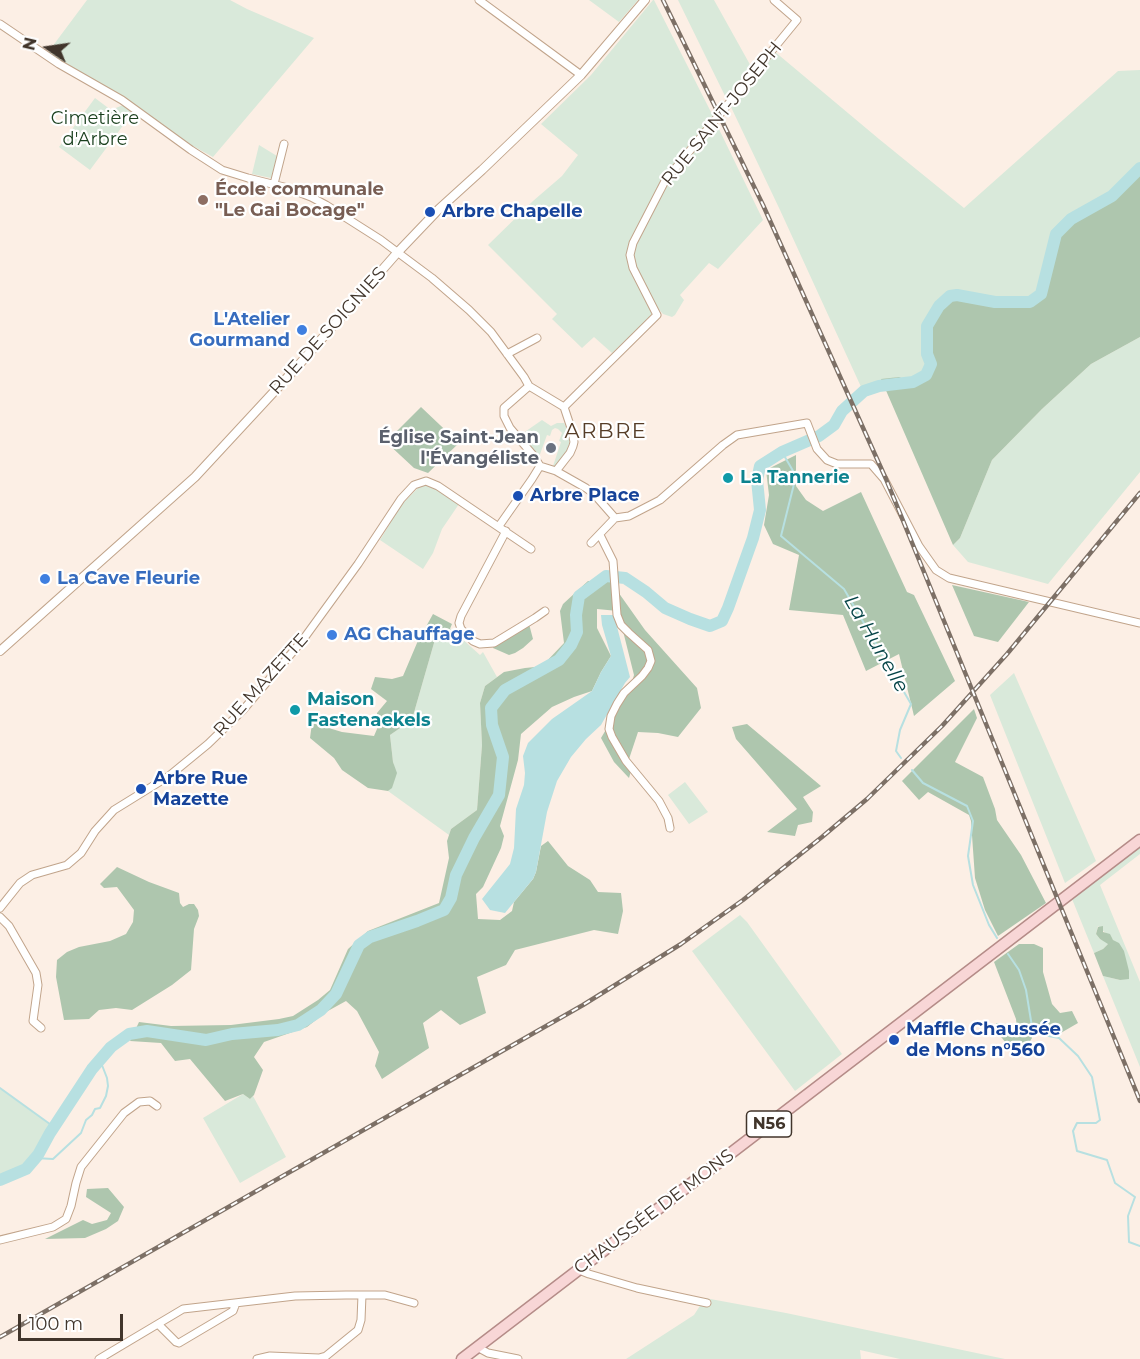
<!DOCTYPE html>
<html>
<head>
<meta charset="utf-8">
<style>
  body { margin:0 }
  #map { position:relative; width:1140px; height:1359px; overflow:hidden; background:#fcefe5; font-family:Montserrat,sans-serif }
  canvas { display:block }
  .north { position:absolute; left:18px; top:18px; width:60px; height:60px; -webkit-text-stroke:4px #fff; paint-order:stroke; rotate:283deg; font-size:16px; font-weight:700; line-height:24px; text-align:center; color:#41352b }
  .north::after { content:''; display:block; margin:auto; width:21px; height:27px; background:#41352b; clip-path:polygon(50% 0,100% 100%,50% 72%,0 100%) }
  .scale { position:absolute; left:18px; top:1314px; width:105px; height:27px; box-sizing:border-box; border:3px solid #41352b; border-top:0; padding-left:8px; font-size:18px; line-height:21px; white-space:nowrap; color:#41352b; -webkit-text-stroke:4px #fff; paint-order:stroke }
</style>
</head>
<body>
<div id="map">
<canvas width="1140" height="1359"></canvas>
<div class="north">N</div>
<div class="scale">100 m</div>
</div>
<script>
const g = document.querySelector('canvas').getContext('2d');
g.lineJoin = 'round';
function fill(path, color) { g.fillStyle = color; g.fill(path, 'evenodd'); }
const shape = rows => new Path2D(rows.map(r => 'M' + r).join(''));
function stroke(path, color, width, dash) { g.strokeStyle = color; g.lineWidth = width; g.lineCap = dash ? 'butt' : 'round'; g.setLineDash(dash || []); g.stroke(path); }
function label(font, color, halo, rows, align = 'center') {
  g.font = font + ' Montserrat,sans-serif'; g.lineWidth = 4.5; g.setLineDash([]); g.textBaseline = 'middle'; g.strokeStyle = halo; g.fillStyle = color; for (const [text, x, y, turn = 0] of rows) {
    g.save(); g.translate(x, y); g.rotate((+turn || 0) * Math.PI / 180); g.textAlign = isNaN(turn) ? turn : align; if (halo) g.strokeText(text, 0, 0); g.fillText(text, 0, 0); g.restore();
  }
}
fill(shape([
  [87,0,230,0,247,9,314,38,213,157,162,129,46,55],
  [589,0,638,0,619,22],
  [653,0,654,0,714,118,665,176,628,252,651,309,651,315,647,320,612,353,594,337,582,348,552,319,557,314,488,245,533,201,562,176,578,155,541,124,591,75],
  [678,0,714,0,753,70,727,100],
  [774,51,879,139,964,208,1118,71,1140,70,1140,165,1111,194,1070,218,1055,234,1040,294,1030,301,996,301,957,293,944,295,925,327,922,338,929,364,925,374,911,381,899,377,881,380,883,383,862,389,780,210,730,105],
  [95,98,111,110,123,105,133,112,90,170,59,147],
  [716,123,763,220,718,269,709,263,680,295,684,300,675,315,672,317,663,314,655,305,634,263,634,247,664,187],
  [259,145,277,156,271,178,252,174],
  [1140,337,1140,472,1048,584,968,562,953,545,960,538,992,460,1042,409,1091,364],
  [542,420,551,426,557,423,564,423,569,433,570,445,567,451,555,466,553,466,561,442,559,441,562,433,558,429,555,428,552,430,550,436,547,435,539,457,519,436],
  [421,485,429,485,459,504,442,529,433,553,423,569,380,540,401,505],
  [450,628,480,655,483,652,497,677,485,686,480,703,482,745,477,810,451,829,449,835,388,791,392,787,396,774,393,762,390,735,406,724,413,716,436,636,447,636],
  [1014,673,1096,861,1065,883,990,695],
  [685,782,708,812,689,824,668,795],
  [1140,847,1140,854,1100,885,1140,982,1140,1067,1103,976,1120,980,1113,940,1098,926,1096,934,1100,939,1109,943,1103,949,1094,953,1072,899],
  [740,915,747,922,842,1054,795,1091,692,951],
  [0,1088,54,1127,38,1155,26,1169,0,1180],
  [243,1094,250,1099,253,1096,286,1157,240,1183,203,1118],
  [705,1298,786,1313,1005,1359,900,1359,860,1350,861,1359,626,1359,694,1315]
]), '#d9e9da');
fill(shape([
  [1140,168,1140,337,1091,364,1042,409,992,460,960,538,953,545,881,379,899,377,913,382,926,375,931,364,922,339,925,327,939,302,961,297,993,303,995,302,1030,302,1040,294,1045,282,1049,259,1056,234,1071,219,1112,195],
  [421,407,459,443,428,473,414,468,386,442],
  [796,455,796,486,806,500,823,511,861,492,907,592,914,595,955,681,914,716,899,654,866,671,843,615,789,610,799,555,773,544,764,525,769,495,766,470],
  [588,581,611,582,645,630,697,688,701,708,678,737,658,733,638,732,629,759,633,764,629,778,614,762,601,738,630,689,634,675,618,611,597,609,597,628,611,656,601,672,592,691,574,697,552,707,521,734,518,760,500,826,504,836,501,848,483,887,476,894,478,919,500,920,512,911,514,902,533,879,536,872,541,846,548,841,568,866,590,880,598,892,621,893,623,911,618,934,594,930,515,950,506,965,477,977,486,1013,460,1025,441,1010,423,1023,429,1048,382,1079,375,1066,379,1052,357,1011,346,1001,326,1012,307,1027,264,1042,254,1057,263,1070,254,1095,250,1099,243,1094,225,1101,190,1059,175,1061,161,1043,130,1041,139,1022,171,1026,231,1025,279,1019,293,1016,318,1000,330,990,348,949,368,931,439,903,449,858,447,841,451,829,477,810,482,745,480,703,485,686,504,672,525,668,535,667,544,664,564,643,560,611,563,604],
  [952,585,1029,602,998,642,974,636],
  [433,614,452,624,447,636,436,636,413,716,406,724,390,735,393,762,397,773,392,788,388,791,368,788,342,770,334,758,310,738,312,723,342,732,374,736,377,729,377,713,387,701,371,689,375,677,392,679,403,676,417,643],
  [529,624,533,639,523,648,515,653,509,655,493,648,494,645],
  [974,709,977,718,955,762,983,777,995,809,997,820,1021,855,1046,903,998,936,985,910,975,878,971,821,969,815,928,792,919,800,902,781],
  [747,724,821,786,803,797,813,812,812,822,798,825,795,836,767,832,797,809,736,739,732,727],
  [117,867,149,882,179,893,180,903,183,907,189,904,194,904,198,910,199,916,194,929,191,970,172,985,132,1010,116,1008,99,1010,89,1019,64,1020,56,977,57,960,67,952,79,947,110,941,126,934,133,922,134,910,117,887,104,888,100,884],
  [1103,926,1103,932,1110,934,1113,940,1119,943,1124,951,1129,971,1129,979,1120,980,1103,976,1094,953,1103,949,1108,944,1100,939,1096,934,1098,927],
  [1019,944,1034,944,1043,948,1043,972,1052,1004,1060,1013,1072,1011,1078,1023,1059,1034,1047,1033,1031,1025,1032,1038,1029,1043,1011,1050,999,1034,996,1023,1002,1023,1006,1029,1012,1030,1017,1028,1016,1019,994,962],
  [108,1188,124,1207,118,1221,106,1229,85,1238,45,1239,83,1220,92,1224,107,1220,111,1213,86,1197,87,1189]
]), '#aec6ae');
fill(shape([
  [601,615,614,615,630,677,625,683,601,725,586,739,571,757,557,781,547,812,536,872,533,879,505,913,490,910,482,899,510,864,514,848,516,809,524,785,525,773,523,756,528,743,552,719,592,691,601,672,611,656,602,625]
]), '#b7e0e1');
stroke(shape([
  [782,452,796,476,781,536,844,589,911,704,900,730,896,751,901,758],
  [912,770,923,783,967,806,973,821,968,856,973,885,989,925,997,938],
  [1008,954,1019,970,1026,990,1033,1033,1059,1038,1078,1056,1092,1077,1100,1120,1096,1123,1077,1123,1073,1131,1077,1151,1107,1160,1115,1183,1135,1197,1128,1216,1129,1242,1140,1246],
  [0,1088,54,1127],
  [35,1158,53,1159,81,1133,86,1120,92,1115,95,1109,100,1108,106,1096,108,1086,107,1078,100,1060]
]), '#b7e0e1', 2);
stroke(shape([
  [0,1180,26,1169,38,1155,50,1133,92,1069,111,1047,129,1034,147,1031,206,1040,232,1034,278,1030,298,1025,321,1010,336,994,359,945,370,937,417,921,444,910,451,898,456,875,474,838,499,795,503,757,492,725,491,708,505,690,559,660,571,645,577,632,576,615,579,596,606,576,625,578,646,592,665,608,690,619,710,626,722,621,728,608,753,538,760,510,757,480,760,466,782,452,819,436,834,425,842,411,864,391,879,386,913,382,926,375,931,364,927,354,927,326,939,306,950,296,957,295,995,302,1030,302,1041,294,1056,234,1071,219,1112,196,1140,168]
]), '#b7e0e1', 12);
const minor = shape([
  [479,0,581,75],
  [0,24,59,64,122,100,191,150,222,170,248,178,288,188,311,197,326,205,381,240,432,278,469,310,491,332,524,377,529,386],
  [274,184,284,144],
  [507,354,537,338],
  [529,386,504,408,504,416,510,428,533,455,540,466,556,471,586,488,594,494,615,518],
  [529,386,564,407,572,431,574,442,573,446,570,453,556,471],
  [564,407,657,315,633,268,630,255,633,243,665,181,797,20,774,0],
  [615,518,629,516,660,500,723,445,737,435,807,423,817,449,827,460,837,464,871,464,884,479,919,546,936,570,949,578,1140,623],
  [499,526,532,479,540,466],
  [506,531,461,616,459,623,461,629,473,641,480,644,494,643,535,618,545,611],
  [600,535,613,561,617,615,621,625,629,633,648,650,651,661,648,668,642,676,624,693,617,704,611,716,609,729,612,737,626,761,659,801,668,818,670,828],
  [591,543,615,518],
  [0,908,20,883,32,875,67,865,81,853,95,831,114,810,169,776,208,744,243,710,302,641,358,564,401,499,414,485,426,481,438,486,531,549],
  [0,917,9,926,36,973,38,985,33,1021,41,1028],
  [0,1240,53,1227,66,1219,71,1206,76,1183,81,1167,124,1113,139,1102,150,1101,157,1106],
  [579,1270,589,1274,637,1288,707,1303],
  [158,1324,176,1342,179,1343,233,1311,236,1303],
  [477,1347,488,1353,518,1359],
  [99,1359,183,1309,295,1296,346,1295,385,1295,414,1303],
  [257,1359,270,1356,319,1358,326,1356,358,1330,361,1320,362,1295]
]);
const tertiary = shape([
  [0,651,195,477,296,368,397,253,439,209,482,170,581,75,645,0]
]);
const primary = shape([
  [462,1359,1140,840]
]);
stroke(minor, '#c1a48b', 9);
stroke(tertiary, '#c1a48b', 10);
stroke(primary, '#b58c88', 13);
stroke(minor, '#fff', 7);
stroke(tertiary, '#fff', 8);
stroke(primary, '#f8d6d6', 10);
const rail = shape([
  [663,0,763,205,886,479,1140,1101],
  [0,1337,583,1005,681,944,743,900,822,837,867,799,942,726,1007,654,1140,493]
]);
stroke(rail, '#7d7066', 4.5);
stroke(rail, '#fff', 2, [7]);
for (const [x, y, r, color] of [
  [203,200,6,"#8d6e63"],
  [430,212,6,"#1a4fb4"],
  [302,330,6,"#3f7fe0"],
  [551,448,6,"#6b7280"],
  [728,478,6,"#0f9aa8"],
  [518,496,6,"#1a4fb4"],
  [45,579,6,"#3f7fe0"],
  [332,635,6,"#3f7fe0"],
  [295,710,6,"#0f9aa8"],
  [141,789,6,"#1a4fb4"],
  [894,1040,6,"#1a4fb4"]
]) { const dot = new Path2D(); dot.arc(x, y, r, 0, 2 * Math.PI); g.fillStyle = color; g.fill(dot); stroke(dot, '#fff', 2); }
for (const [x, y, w] of [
  [769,1124,45]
]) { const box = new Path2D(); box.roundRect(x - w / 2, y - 13, w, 26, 4.5); g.fillStyle = '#fff'; g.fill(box); stroke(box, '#41352b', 1.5); }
label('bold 16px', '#41352b', null, [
  ["N56",769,1124]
]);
label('18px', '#41352b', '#fff', [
  ["RUE SAINT-JOSEPH",722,114,-51],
  ["RUE DE SOIGNIES",328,331,-48],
  ["RUE MAZETTE",261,685,-48],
  ["CHAUSSÉE DE MONS",654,1212,-37]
]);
label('18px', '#193f1d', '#fff', [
  ["Cimetière",95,119],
  ["d'Arbre",95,140]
]);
label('bold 18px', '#785e54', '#fff', [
  ["École communale",215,190],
  ["\"Le Gai Bocage\"",215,211]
], 'left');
label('bold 18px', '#164399', '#fff', [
  ["Arbre Chapelle",442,212],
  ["Arbre Place",530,496],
  ["Arbre Rue",153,779],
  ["Mazette",153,800],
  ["Maffle Chaussée",906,1030],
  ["de Mons n°560",906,1051]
], 'left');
label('bold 18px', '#366cbe', '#fff', [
  ["L'Atelier",290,320,"right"],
  ["Gourmand",290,341,"right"],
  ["La Cave Fleurie",57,579],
  ["AG Chauffage",344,635]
], 'left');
label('bold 18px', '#5b616d', '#fff', [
  ["Église Saint-Jean",539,438],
  ["l'Évangéliste",539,459]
], 'right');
label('bold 18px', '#0d838f', '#fff', [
  ["La Tannerie",740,478],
  ["Maison",307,700],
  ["Fastenaekels",307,721]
], 'left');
label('italic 20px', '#064548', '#fff', [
  ["La Hunelle",876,644,60]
]);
g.letterSpacing = '1.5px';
label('21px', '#563d27', '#fff', [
  ["ARBRE",606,432]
]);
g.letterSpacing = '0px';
</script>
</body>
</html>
